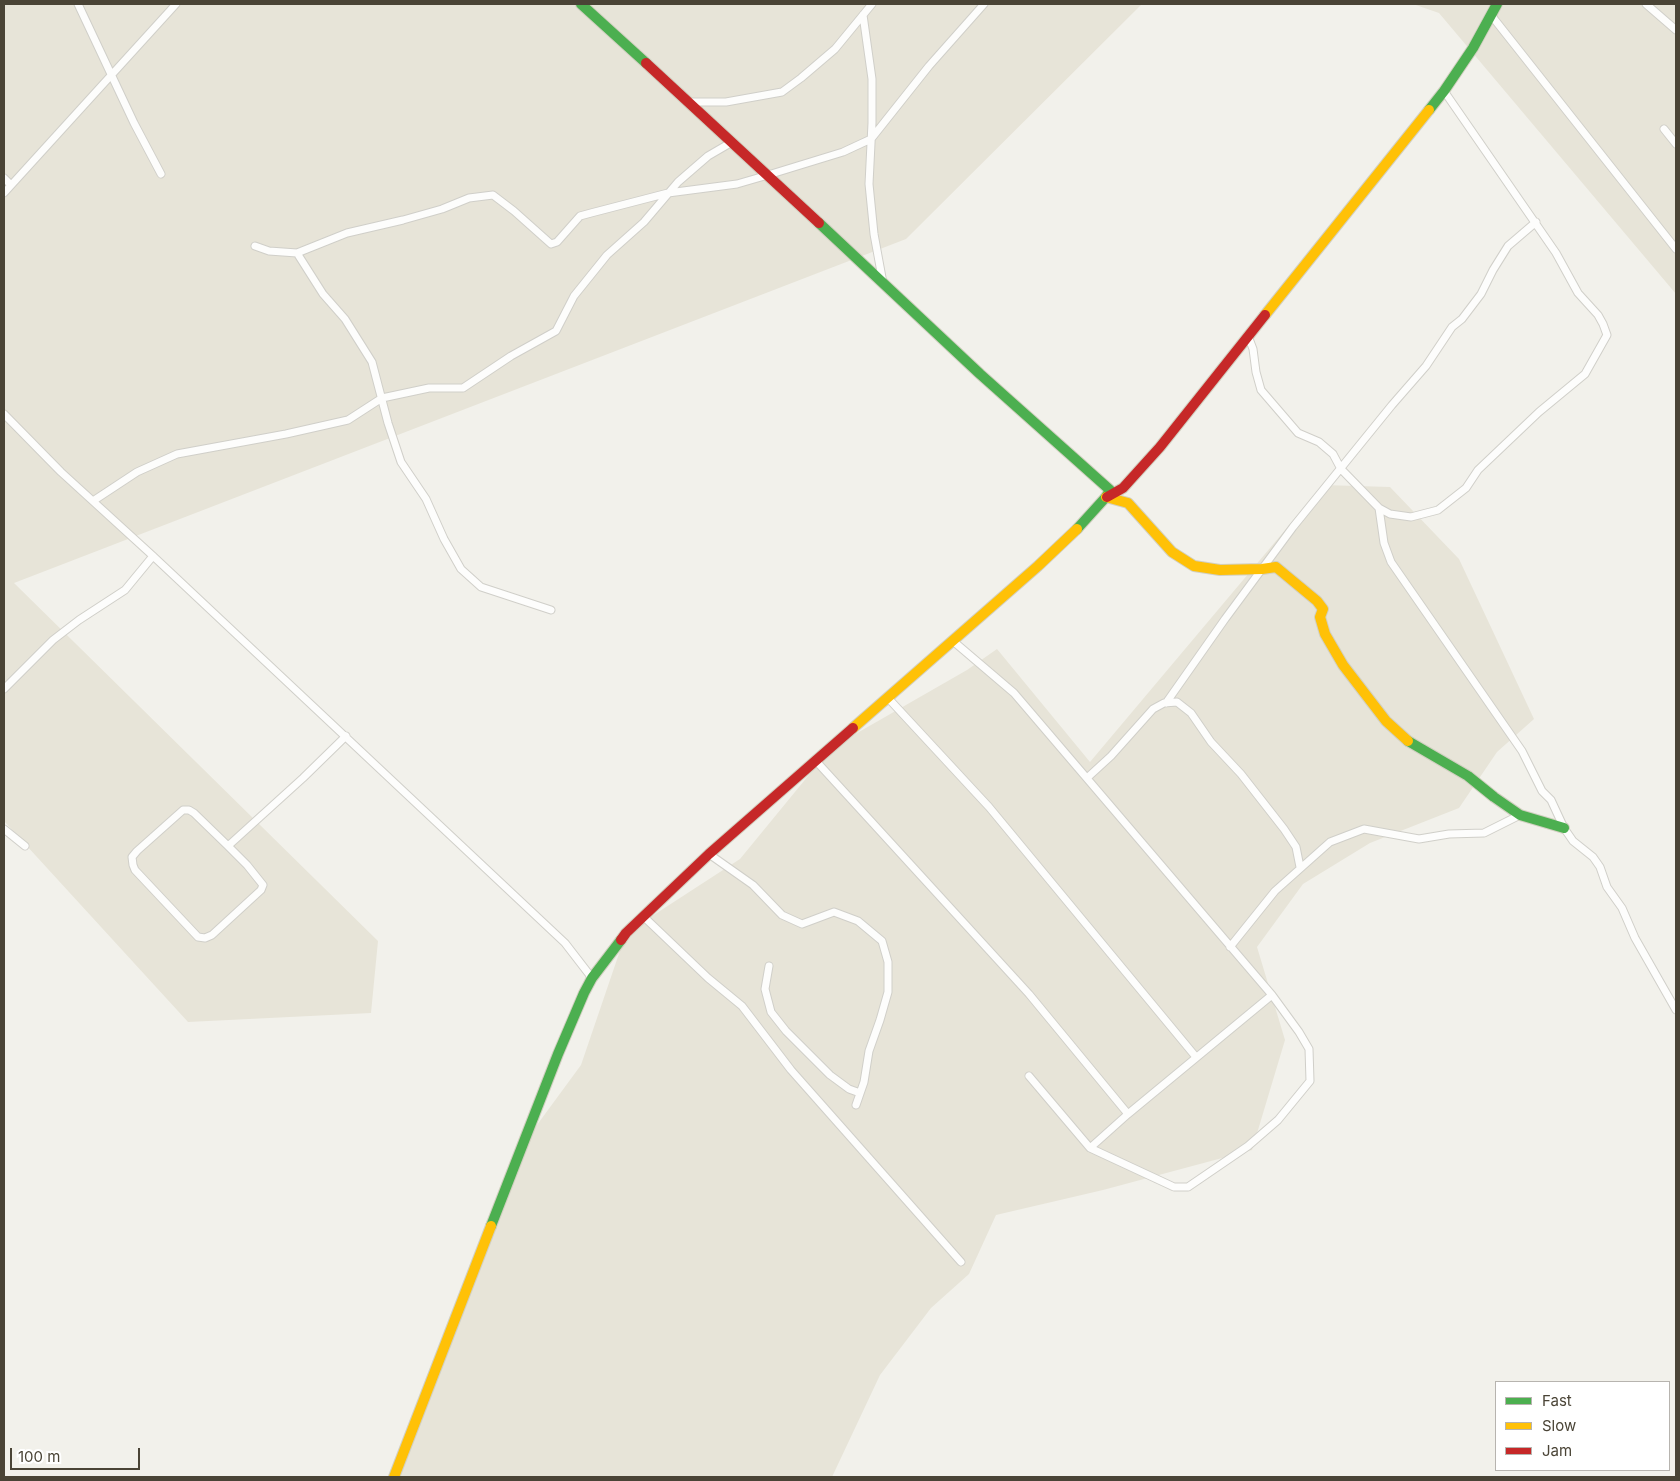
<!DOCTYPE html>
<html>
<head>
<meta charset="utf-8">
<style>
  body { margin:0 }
  #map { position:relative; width:1680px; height:1481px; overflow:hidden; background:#f2f1eb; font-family:Inter,sans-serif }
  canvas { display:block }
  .frame { position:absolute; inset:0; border:5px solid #4a4436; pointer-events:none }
  .legend { position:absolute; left:1495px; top:1381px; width:175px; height:90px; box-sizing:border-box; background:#fff; border:1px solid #b7b4af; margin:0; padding:6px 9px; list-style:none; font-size:15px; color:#4a4436 }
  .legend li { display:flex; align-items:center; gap:10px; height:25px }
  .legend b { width:25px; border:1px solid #b7b4af }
  .scale { position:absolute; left:10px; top:1448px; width:130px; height:22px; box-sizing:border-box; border:2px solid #4a4436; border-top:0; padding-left:6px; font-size:15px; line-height:18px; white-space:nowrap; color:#4a4436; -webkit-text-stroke:4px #fff; paint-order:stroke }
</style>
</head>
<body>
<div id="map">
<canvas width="1680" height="1481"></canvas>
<div class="frame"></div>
<ul class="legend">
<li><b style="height:6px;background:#4caf50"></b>Fast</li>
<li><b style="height:6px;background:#ffc107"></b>Slow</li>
<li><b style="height:6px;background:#c62828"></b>Jam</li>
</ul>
<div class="scale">100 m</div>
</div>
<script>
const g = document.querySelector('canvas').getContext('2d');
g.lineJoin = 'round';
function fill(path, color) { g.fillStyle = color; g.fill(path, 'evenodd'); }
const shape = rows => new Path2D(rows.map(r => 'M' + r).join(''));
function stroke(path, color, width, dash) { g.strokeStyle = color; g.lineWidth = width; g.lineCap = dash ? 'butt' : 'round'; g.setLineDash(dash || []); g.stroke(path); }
fill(shape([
  [4,4,1142,4,906,239,14,583,378,941,371,1013,188,1022,4,821,4,259,5,257,4,256],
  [1413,4,1676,4,1676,294,1439,13],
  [1323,485,1390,487,1459,559,1534,719,1497,752,1459,808,1370,843,1303,884,1257,947,1285,1040,1252,1150,1103,1190,996,1215,969,1274,931,1308,880,1375,832,1477,392,1477,523,1144,581,1065,626,933,740,859,831,748,967,670,997,649,1090,762]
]), '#e7e4d8');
const street = shape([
  [78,4,134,123,161,174],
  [1646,4,1676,30],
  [863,15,872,79,872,123,869,184,874,234,883,283],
  [1491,15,1676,249],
  [689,102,726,102,782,92,801,78,835,49,872,4],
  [1664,129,1676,144],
  [4,178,11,185],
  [4,193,176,4],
  [255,246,269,251,297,253,347,233,403,220,442,209,469,198,493,195,514,211,551,244,557,242,580,216,591,213,668,193,737,184,768,175,843,152,871,139,929,66,984,4],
  [297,253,323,294,345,319,372,362,388,423,401,462,426,499,444,539,461,569,481,587,551,610],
  [1248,336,1253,349,1256,372,1261,390,1298,433,1319,442,1333,454,1341,469,1379,508,1390,514,1411,517,1438,510,1466,488,1478,470,1539,412,1585,374,1607,335,1603,324,1598,315,1578,293,1556,253,1444,91],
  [4,414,61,472,153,556,565,943,592,978],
  [93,501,137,472,177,454,286,434,348,420,382,398,429,388,463,388,511,356,556,331,574,296,607,255,644,222,678,182,708,156,732,142],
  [1379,508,1384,543,1391,562,1522,751,1542,791,1551,800,1564,828,1573,841,1593,857,1600,867,1607,887,1622,908,1635,938,1676,1010],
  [953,641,1014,693,1272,995,1299,1032,1309,1049,1310,1081,1278,1120,1248,1146,1188,1187,1174,1187,1090,1148,1029,1076],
  [4,689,53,640,79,620,125,590,153,556],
  [888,698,989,807,1196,1057],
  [1166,703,1225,619,1293,527,1392,405,1426,366,1452,327,1462,319,1481,294,1493,270,1508,246,1536,222],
  [816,761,1029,994,1128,1114,1090,1148],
  [1087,778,1111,756,1153,709,1164,703,1177,702,1191,713,1211,742,1241,774,1284,829,1296,847,1300,867],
  [4,829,25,846],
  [228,846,194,813,189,810,183,810,137,851,132,857,133,865,135,870,198,937,205,938,212,935,261,890,263,885,247,865,228,846,303,778,346,736],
  [709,854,753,885,782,915,802,924,834,912,858,921,882,941,888,962,888,992,880,1020,869,1051,864,1082,856,1105],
  [643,916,708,978,742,1006,791,1070,961,1262],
  [1230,947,1275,891,1330,842,1364,829,1419,839,1449,834,1484,833,1520,815],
  [769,966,765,989,771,1012,786,1031,830,1075,849,1089,860,1093],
  [1128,1114,1272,995]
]);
const fast = shape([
  [581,4,646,63],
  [1429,110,1444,91,1473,48,1497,4],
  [819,223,980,374,1110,490,1106,497,1077,529],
  [1408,741,1468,776,1494,797,1520,815,1564,828],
  [491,1226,558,1054,584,993,592,978,621,940]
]);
const slow = shape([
  [1265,315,1429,110],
  [1106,497,1128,503,1172,552,1194,566,1220,570,1262,569,1276,567,1317,601,1323,609,1320,617,1325,634,1343,665,1386,721,1408,741],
  [853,728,1038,566,1077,529],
  [394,1477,491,1226]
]);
const jam = shape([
  [646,63,819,223],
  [1107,497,1123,488,1160,447,1265,315],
  [621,940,626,933,709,854,853,728]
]);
stroke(street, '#d0cfc9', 9);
stroke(fast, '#d2d0c1', 12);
stroke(slow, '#d2d0c1', 12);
stroke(jam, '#d2d0c1', 12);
stroke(street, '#fdfdfc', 7);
stroke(fast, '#4caf50', 10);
stroke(slow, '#ffc107', 10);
stroke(jam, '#c62828', 10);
</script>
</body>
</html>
